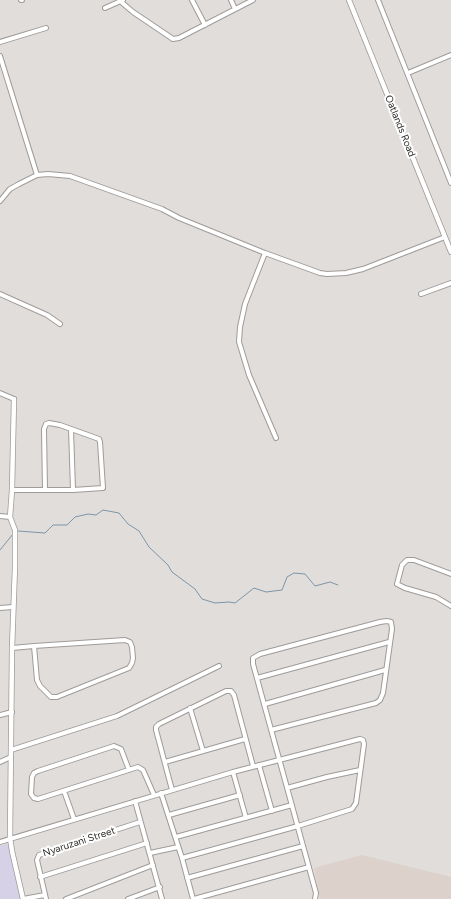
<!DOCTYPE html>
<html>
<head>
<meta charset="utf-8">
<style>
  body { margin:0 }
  canvas { display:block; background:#e1dddb }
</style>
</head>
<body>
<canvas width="451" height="899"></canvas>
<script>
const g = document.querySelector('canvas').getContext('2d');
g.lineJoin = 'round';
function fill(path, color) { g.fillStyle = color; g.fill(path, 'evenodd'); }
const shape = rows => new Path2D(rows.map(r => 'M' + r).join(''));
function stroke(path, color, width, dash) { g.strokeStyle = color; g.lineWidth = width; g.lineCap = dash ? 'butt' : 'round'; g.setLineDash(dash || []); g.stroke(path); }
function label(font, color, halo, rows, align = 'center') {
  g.font = font + ' Figtree,sans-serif'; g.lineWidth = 4; g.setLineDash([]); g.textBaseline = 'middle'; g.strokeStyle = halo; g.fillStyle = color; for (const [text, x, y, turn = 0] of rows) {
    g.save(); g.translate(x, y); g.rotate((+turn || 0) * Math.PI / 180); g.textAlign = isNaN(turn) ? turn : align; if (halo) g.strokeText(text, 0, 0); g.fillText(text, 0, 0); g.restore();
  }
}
fill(shape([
  [8,843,21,899,0,899,0,846]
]), '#d6d1e6');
fill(shape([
  [362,855,451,877,451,899,320,899,314,868]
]), '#dcd1cb');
stroke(shape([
  [18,531,45,533,53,525,67,525,75,517,88,514,96,515,103,510,119,513,128,524,139,531,149,547,168,565,172,572,195,589,202,599,215,603,229,602,235,603,254,588,266,592,282,590,287,577,294,573,305,574,315,586,330,582,338,585],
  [0,550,13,534]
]), '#7d95a8', 1);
const minor = shape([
  [21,0,22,0],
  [192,0,205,25],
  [231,0,235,9],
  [378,0,451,183],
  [120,1,133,12,173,39,179,38,253,0],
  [105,8,123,0],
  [0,42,46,28],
  [0,56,37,175],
  [408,73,451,55],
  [0,201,10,189,19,184,37,175,48,174,70,176,162,209,179,218,265,253,320,273,327,274,346,273,363,269,445,237],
  [265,253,245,304,240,327,239,342,249,375,276,438],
  [0,294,47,315,60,324],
  [421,294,451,283],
  [0,393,14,399],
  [71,429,73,490],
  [12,490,73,490,103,488,100,442,99,439,60,425,49,423,46,424,44,429,45,490],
  [0,516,10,517],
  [451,574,414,560,407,560,402,565,397,584,405,588,436,597,451,606],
  [0,608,13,607],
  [12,648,34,646,125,640,130,642,132,647,133,658,132,663,129,668,57,697,51,697,40,686,37,680,34,646],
  [257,678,389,642],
  [265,704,385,670],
  [190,708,203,751],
  [0,715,12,712],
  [271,730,376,703,380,700,383,693,392,629,391,622,387,621,380,622,260,654,253,658,253,664,316,893,315,899],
  [11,750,117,716,219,666],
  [0,762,11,757],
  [165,762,245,739],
  [259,765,272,811],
  [129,770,121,749,114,746,38,771,34,773,32,777,31,794,34,798,38,799,138,767,143,770,154,795],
  [233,772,246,818],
  [287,788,327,777,360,770],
  [172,790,156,730,156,727,159,724,226,691,231,691,234,695,253,766],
  [64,791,74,819],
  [161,793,182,858,193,899],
  [135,801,162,899],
  [169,815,240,795],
  [176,837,292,805],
  [0,842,233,772,360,739,363,740,364,744,356,803,352,809,298,826,182,858],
  [150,853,178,847],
  [40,877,147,843],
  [187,878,303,846],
  [23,899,45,895],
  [46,899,37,860,39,855,140,822],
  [66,899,153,865],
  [128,899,160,887],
  [194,899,309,867]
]);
const tertiary = shape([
  [349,0,451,252],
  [14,399,12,490,10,517,15,530,15,567,12,648,10,838,12,851,23,899]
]);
stroke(minor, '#9f9b99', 6);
stroke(tertiary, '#9f9b99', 6);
stroke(minor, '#fff', 4);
stroke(tertiary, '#fff', 4.5);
label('10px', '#2e2d2c', '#fff', [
  ["Oatlands Road",400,126,68],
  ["Nyaruzani Street",79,842,-18]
]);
</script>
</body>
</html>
